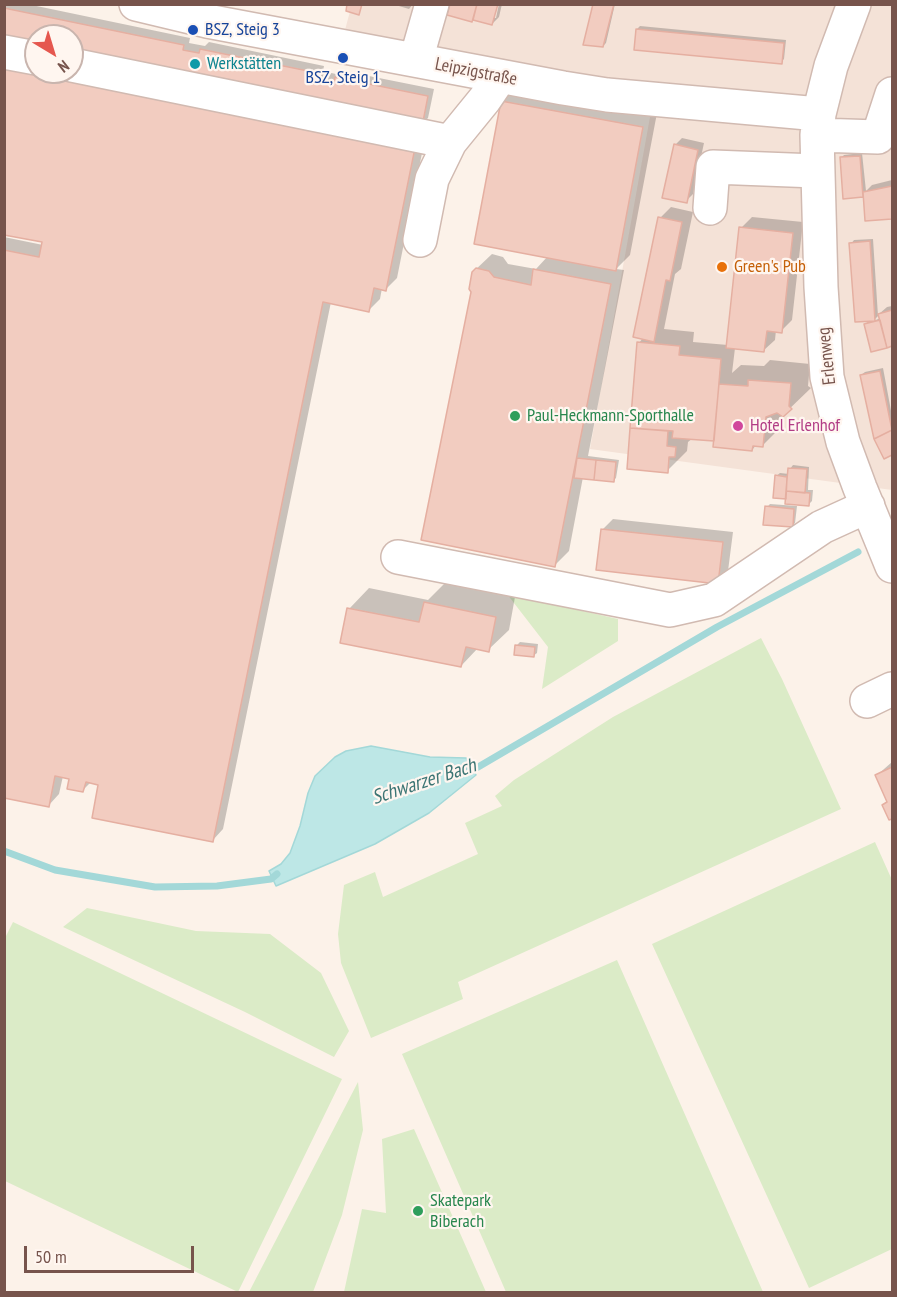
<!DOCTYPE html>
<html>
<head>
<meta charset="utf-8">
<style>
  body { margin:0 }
  #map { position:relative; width:897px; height:1297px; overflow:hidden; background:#fcf2e9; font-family:"PT Sans Narrow",sans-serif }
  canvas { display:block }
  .frame { position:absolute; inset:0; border:6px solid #77544c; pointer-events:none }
  .north { position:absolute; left:24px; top:24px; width:60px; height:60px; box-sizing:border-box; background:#fff6f0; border:2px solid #c9b5ae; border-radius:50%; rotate:142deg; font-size:16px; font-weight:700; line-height:24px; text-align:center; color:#77544c }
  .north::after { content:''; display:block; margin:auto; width:21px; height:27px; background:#e5574f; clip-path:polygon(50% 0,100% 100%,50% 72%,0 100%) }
  .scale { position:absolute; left:24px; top:1246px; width:170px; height:27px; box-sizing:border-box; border:3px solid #77544c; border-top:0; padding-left:8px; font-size:18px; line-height:21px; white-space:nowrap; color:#77544c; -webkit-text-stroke:4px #fff6f0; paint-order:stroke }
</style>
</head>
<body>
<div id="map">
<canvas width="897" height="1297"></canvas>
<div class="frame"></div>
<div class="north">N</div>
<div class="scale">50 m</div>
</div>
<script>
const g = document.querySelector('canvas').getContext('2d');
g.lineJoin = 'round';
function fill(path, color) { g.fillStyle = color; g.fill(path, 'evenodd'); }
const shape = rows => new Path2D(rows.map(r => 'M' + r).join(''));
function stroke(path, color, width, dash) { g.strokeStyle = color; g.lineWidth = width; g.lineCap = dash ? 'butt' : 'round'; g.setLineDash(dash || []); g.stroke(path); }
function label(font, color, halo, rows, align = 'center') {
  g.font = font + ' "PT Sans Narrow",sans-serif'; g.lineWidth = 4.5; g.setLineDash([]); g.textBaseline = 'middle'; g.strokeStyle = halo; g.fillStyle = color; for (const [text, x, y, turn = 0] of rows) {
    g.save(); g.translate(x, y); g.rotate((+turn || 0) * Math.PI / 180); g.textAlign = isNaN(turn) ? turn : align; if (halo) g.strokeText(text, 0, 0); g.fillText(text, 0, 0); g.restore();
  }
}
fill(shape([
  [352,4,892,5,892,490,590,449,655,89,501,66,345,30]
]), '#f4e2d7');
fill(shape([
  [507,594,618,619,618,641,542,689,548,647],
  [761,638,782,679,841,809,458,982,463,999,371,1038,341,963,338,934,344,885,375,872,383,897,478,854,465,823,502,806,495,796,514,780,613,717],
  [875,842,892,880,892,1249,809,1288,652,944],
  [87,908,196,931,270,934,321,973,349,1031,334,1057,245,1012,63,927],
  [13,922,342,1079,238,1292,5,1181,4,940],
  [617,960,763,1292,506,1292,402,1054],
  [358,1082,363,1130,342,1215,313,1292,249,1292],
  [414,1129,486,1292,344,1292,362,1209,386,1213,382,1139]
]), '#dbebc7');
const water = shape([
  [371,746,430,757,466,758,476,775,429,813,375,844,276,886,269,871,281,864,290,853,300,826,308,793,315,776,335,757,346,751,371,746]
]);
fill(water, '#bde7e6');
stroke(water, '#a3d8d8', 1.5);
fill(shape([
  [27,4,190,38,189,43,205,46,209,42,324,66,323,71,340,75,344,71,434,89,428,118,421,125,72,36,36,36,4,40,4,5],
  [392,4,413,4,409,9],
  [451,4,496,4,493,18,496,18,499,4,502,4,499,17,492,24,448,14],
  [594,4,615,4,606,43,603,46],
  [640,26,786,40,784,59,781,62,637,29],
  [36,72,72,72,425,138,397,278,386,289,382,288,380,299,369,310,331,302,223,829,213,840,100,783,91,782,83,790,71,777,63,776,59,794,49,805,4,797,4,237,43,245],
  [517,87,657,113,630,255,616,269,624,270,588,456,619,460,616,478,613,481,583,477,569,551,555,565,473,292,473,272,492,254,503,257,508,264,536,269,548,256,502,102],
  [682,138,704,143,693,194,686,201,675,145],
  [862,153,866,191,872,185,892,180,892,216,867,219,865,194,863,196,841,158,844,155],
  [671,207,693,212,681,269,675,274,664,329,694,332,693,342,728,345,741,228,752,217,803,222,792,320,781,331,776,330,775,340,764,350,735,348,732,373,741,365,764,366,770,360,810,364,808,386,811,388,784,414,783,425,763,445,757,444,752,450,716,440,693,438,688,442,687,451,667,471,628,468,639,343,643,338,660,218],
  [873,239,878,316,873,321,881,318,879,314,887,307,892,306,892,344,888,346,865,325,871,319,851,244,854,240],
  [883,368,892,416,892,427,890,422,887,424,892,434,892,453,885,457,861,375,865,372],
  [793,465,809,467,808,490,813,490,812,501,809,504,776,476,780,473,789,474,790,469],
  [770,504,797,506,795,523,792,526,767,507],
  [613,519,733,532,728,571,718,582,602,530],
  [445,583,515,597,509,630,488,650,478,648,461,666,349,609,369,588,428,600],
  [520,642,538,644,537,653,533,656,517,645],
  [892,762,892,817,890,818,884,805,888,800,876,776]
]), '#0003');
stroke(shape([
  [466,771,473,770,717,627,858,552],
  [4,851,55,870,155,887,217,886,271,879,277,874]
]), '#a3d8d8', 7);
const building = shape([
  [347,4,362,4,359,15,346,11,347,4],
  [450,4,477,4,472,22,447,15,450,4],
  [477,4,498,4,492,25,473,20,477,4],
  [593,4,614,4,603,47,583,45,593,4],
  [4,8,184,45,183,50,199,53,200,49,318,73,317,78,334,82,335,77,428,96,422,127,72,55,72,36,36,36,36,48,4,41,4,8],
  [636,29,784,43,782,64,634,50,636,29],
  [4,66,415,148,386,291,374,288,369,312,323,302,213,842,92,818,98,785,86,782,83,792,67,789,69,779,55,776,49,807,4,798,4,250,39,257,42,242,4,235,4,66],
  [501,101,643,127,616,271,474,244,501,101],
  [674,144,698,150,687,203,662,198,674,144],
  [860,156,863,197,843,199,840,157,860,156],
  [892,186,892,219,865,221,863,192,892,186],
  [658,217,682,222,670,281,666,280,654,342,633,337,658,217],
  [739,227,793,233,782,333,767,331,764,352,726,348,739,227],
  [870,241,875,321,855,322,849,243,870,241],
  [476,268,489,271,494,277,531,285,533,269,611,284,555,567,421,540,471,292,469,289,472,272,476,268],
  [892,310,892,346,887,348,878,314,892,310],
  [880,320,887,348,871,352,864,324,880,320],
  [637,342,680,346,679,355,721,359,714,441,672,438,673,431,630,428,637,342],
  [880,371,892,430,874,439,860,375,880,371],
  [748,380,791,383,789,406,792,409,783,417,777,413,766,417,763,447,753,446,752,451,713,447,719,384,748,386,748,380],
  [630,428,668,431,667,446,676,447,675,457,669,457,668,473,627,469,630,428],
  [892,430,892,455,884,459,874,439,892,430],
  [577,458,596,460,594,480,574,478,577,458],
  [596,460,616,462,614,482,594,480,596,460],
  [788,468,807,469,805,493,786,491,788,468],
  [775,475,787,477,786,499,773,498,775,475],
  [786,491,810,493,809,506,785,504,786,491],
  [765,506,794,509,793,527,763,525,765,506],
  [601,529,723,542,718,584,596,570,601,529],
  [424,602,496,617,489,652,466,647,461,667,340,643,347,608,419,622,424,602],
  [515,645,535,647,534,657,514,655,515,645],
  [892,767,892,819,889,820,882,805,887,802,875,775,892,767]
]);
fill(building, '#f2ccc0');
stroke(building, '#e5afa1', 1.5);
const minor = shape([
  [136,4,207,21,563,88,607,95,819,114],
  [854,4,831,66,819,114,817,135,821,287,827,377,843,442,860,488,892,566],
  [4,52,36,58],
  [416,60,432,4],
  [72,65,450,142],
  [817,135,878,137,892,94],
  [710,208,713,167,816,171],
  [420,240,432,179,450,142,485,99,500,77],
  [398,557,670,610,714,600,822,527,868,506],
  [867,701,892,689]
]);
stroke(minor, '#d1bab1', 36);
stroke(minor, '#fff', 33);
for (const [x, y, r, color] of [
  [193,30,6,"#1a4fb4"],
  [343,58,6,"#1a4fb4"],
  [195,64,6,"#0f9aa8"],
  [722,267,6,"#e8710a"],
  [515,416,6,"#2e9e5b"],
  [738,426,6,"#d1479c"],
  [418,1211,6,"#2e9e5b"]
]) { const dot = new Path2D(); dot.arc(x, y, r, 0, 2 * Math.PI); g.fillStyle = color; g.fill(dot); stroke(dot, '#fff6f0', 2); }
label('18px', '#164399', '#fff6f0', [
  ["BSZ, Steig 3",205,30],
  ["BSZ, Steig 1",343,78,"center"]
], 'left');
label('18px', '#0d838f', '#fff6f0', [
  ["Werkstätten",207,64]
], 'left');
label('18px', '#77544c', '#fff6f0', [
  ["Leipzigstraße",476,72,11],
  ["Erlenweg",827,356,-96]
]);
label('18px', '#c56008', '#fff6f0', [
  ["Green's Pub",734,267]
], 'left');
label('18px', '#27864d', '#fff6f0', [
  ["Paul-Heckmann-Sporthalle",527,416],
  ["Skatepark",430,1201],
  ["Biberach",430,1222]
], 'left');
label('18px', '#b23c85', '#fff6f0', [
  ["Hotel Erlenhof",750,426]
], 'left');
label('italic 20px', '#3c7574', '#fff6f0', [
  ["Schwarzer Bach",424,782,-18]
]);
</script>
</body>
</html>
